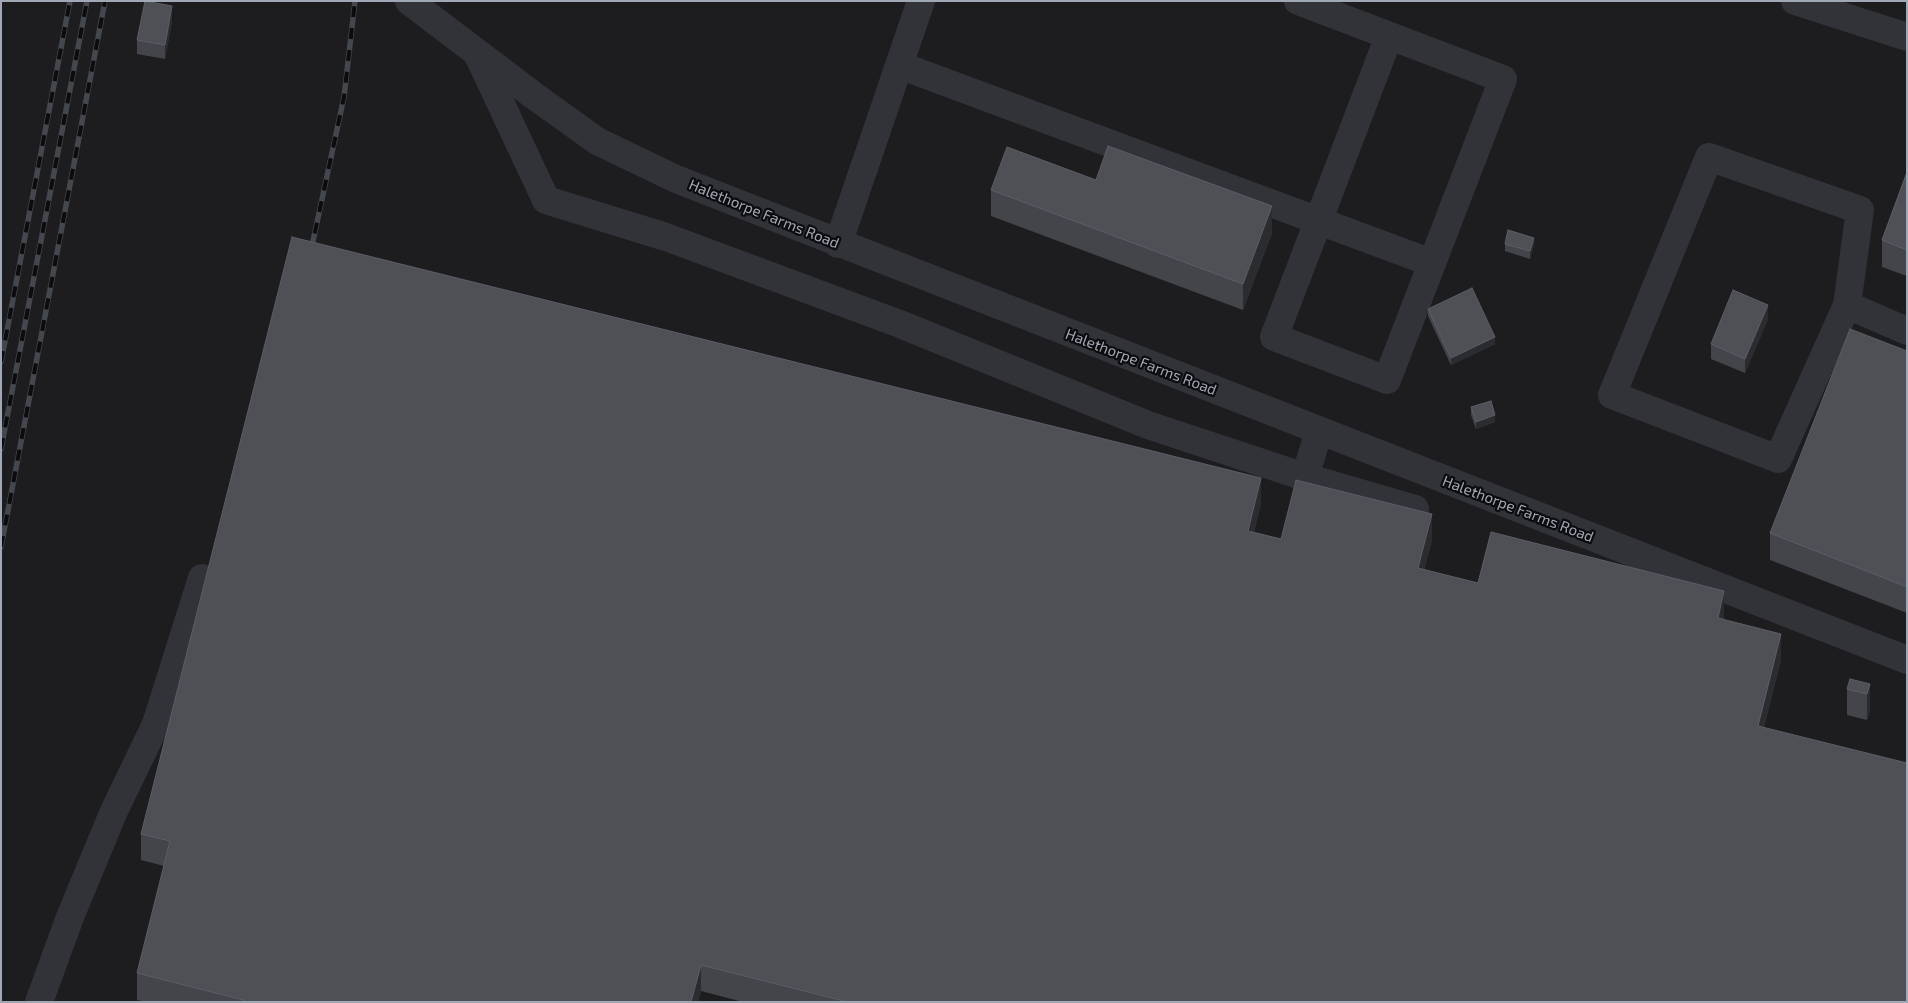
<!DOCTYPE html>
<html>
<head>
<meta charset="utf-8">
<style>
  body { margin:0 }
  #map { position:relative; width:1908px; height:1003px; overflow:hidden; background:#111113; font-family:"Exo 2",sans-serif }
  canvas { display:block }
  .frame { position:absolute; inset:0; border:2px solid #a1a8b5; pointer-events:none }
</style>
</head>
<body>
<div id="map">
<canvas width="1908" height="1003"></canvas>
<div class="frame"></div>
</div>
<script>
const g = document.querySelector('canvas').getContext('2d');
g.lineJoin = 'round';
function fill(path, color) { g.fillStyle = color; g.fill(path, 'evenodd'); }
const shape = rows => new Path2D(rows.map(r => 'M' + r).join(''));
function stroke(path, color, width, dash) { g.strokeStyle = color; g.lineWidth = width; g.lineCap = dash ? 'butt' : 'round'; g.setLineDash(dash || []); g.stroke(path); }
function label(font, color, halo, rows, align = 'center') {
  g.font = font + ' "Exo 2",sans-serif'; g.lineWidth = 4.5; g.setLineDash([]); g.textBaseline = 'middle'; g.strokeStyle = halo; g.fillStyle = color; for (const [text, x, y, turn = 0] of rows) {
    g.save(); g.translate(x, y); g.rotate((+turn || 0) * Math.PI / 180); g.textAlign = isNaN(turn) ? turn : align; if (halo) g.strokeText(text, 0, 0); g.fillText(text, 0, 0); g.restore();
  }
}
fill(shape([
  [1,1,1907,1,1907,1002,1,1002]
]), '#1d1d20');
stroke(shape([
  [409,1,533,95,597,141,676,179,1907,660],
  [1298,1,1503,79,1387,380,1274,337,1389,36],
  [1795,1,1907,37],
  [478,55,546,200,666,237,900,324,1148,425,1305,477,1415,509],
  [899,65,1432,263],
  [1709,157,1860,210,1847,305,1778,459,1612,395,1709,157],
  [838,244,921,1],
  [1847,305,1907,331],
  [1305,477,1319,431],
  [39,1002,70,917,114,811,156,724,202,578]
]), '#323338', 28);
const rail = shape([
  [310,255,344,97,355,1],
  [1,362,70,1],
  [1,449,87,1],
  [1,547,105,1]
]);
stroke(rail, '#44474d', 5.5);
stroke(rail, '#0c0c0e', 4, [11]);
fill(shape([
  [172,21,165,59,137,54,137,40],
  [1907,172,1907,276,1882,267,1882,240],
  [1096,180,1272,233,1243,310,991,216,991,190],
  [1505,244,1534,245,1530,259,1505,251],
  [1428,309,1495,344,1451,365,1428,316],
  [1768,319,1745,373,1711,359,1711,344],
  [1907,351,1907,613,1770,560,1770,533],
  [1471,407,1495,422,1476,429,1471,415],
  [1261,504,1254,532,1281,539,1432,540,1424,570,1478,583,1724,617,1724,620,1781,660,1764,727,1907,1002,743,1002,701,991,698,1002,146,1002,137,1000,137,973,164,866,141,860,141,834],
  [1870,684,1870,710,1867,720,1847,715,1847,689]
]), '#44454b');
fill(shape([
  [172,6,172,21,165,59,165,45],
  [1272,206,1272,233,1243,310,1243,284],
  [1534,238,1534,245,1530,259,1530,251],
  [1768,305,1768,319,1745,373,1745,359],
  [1495,337,1495,344,1451,365,1451,358],
  [1495,415,1495,422,1476,429,1476,422],
  [1261,478,1261,504,1248,557,1248,531],
  [1432,514,1432,540,1418,595,1418,568],
  [1724,591,1724,617,1718,644,1718,618],
  [1781,634,1781,660,1758,752,1758,726],
  [1870,684,1870,710,1867,720,1867,694],
  [701,965,701,991,698,1002,691,1002]
]), '#2b2c30');
const building = shape([
  [145,1,172,6,165,45,137,40,145,1],
  [1108,146,1272,206,1243,284,991,190,1007,147,1096,180,1108,146],
  [1907,172,1907,250,1882,240,1907,172],
  [1508,230,1534,238,1530,251,1505,244,1508,230],
  [292,237,1261,478,1248,531,1281,539,1296,480,1432,514,1418,568,1478,583,1491,532,1724,591,1718,618,1781,634,1758,726,1907,763,1907,1002,848,1002,701,965,691,1002,243,1002,243,1000,137,973,170,841,141,834,292,237],
  [1472,288,1495,337,1451,358,1428,309,1472,288],
  [1733,290,1768,305,1745,359,1711,344,1733,290],
  [1850,329,1907,351,1907,587,1770,533,1850,329],
  [1491,401,1495,415,1476,422,1471,407,1491,401],
  [1850,679,1870,684,1867,694,1847,689,1850,679]
]);
fill(building, '#4e5056');
stroke(building, '#5b5e65', 1);
label('15px', '#a1a8b5', '#0c0c0e', [
  ["Halethorpe Farms Road",764,214,22],
  ["Halethorpe Farms Road",1141,362,21],
  ["Halethorpe Farms Road",1518,509,21]
]);
</script>
</body>
</html>
